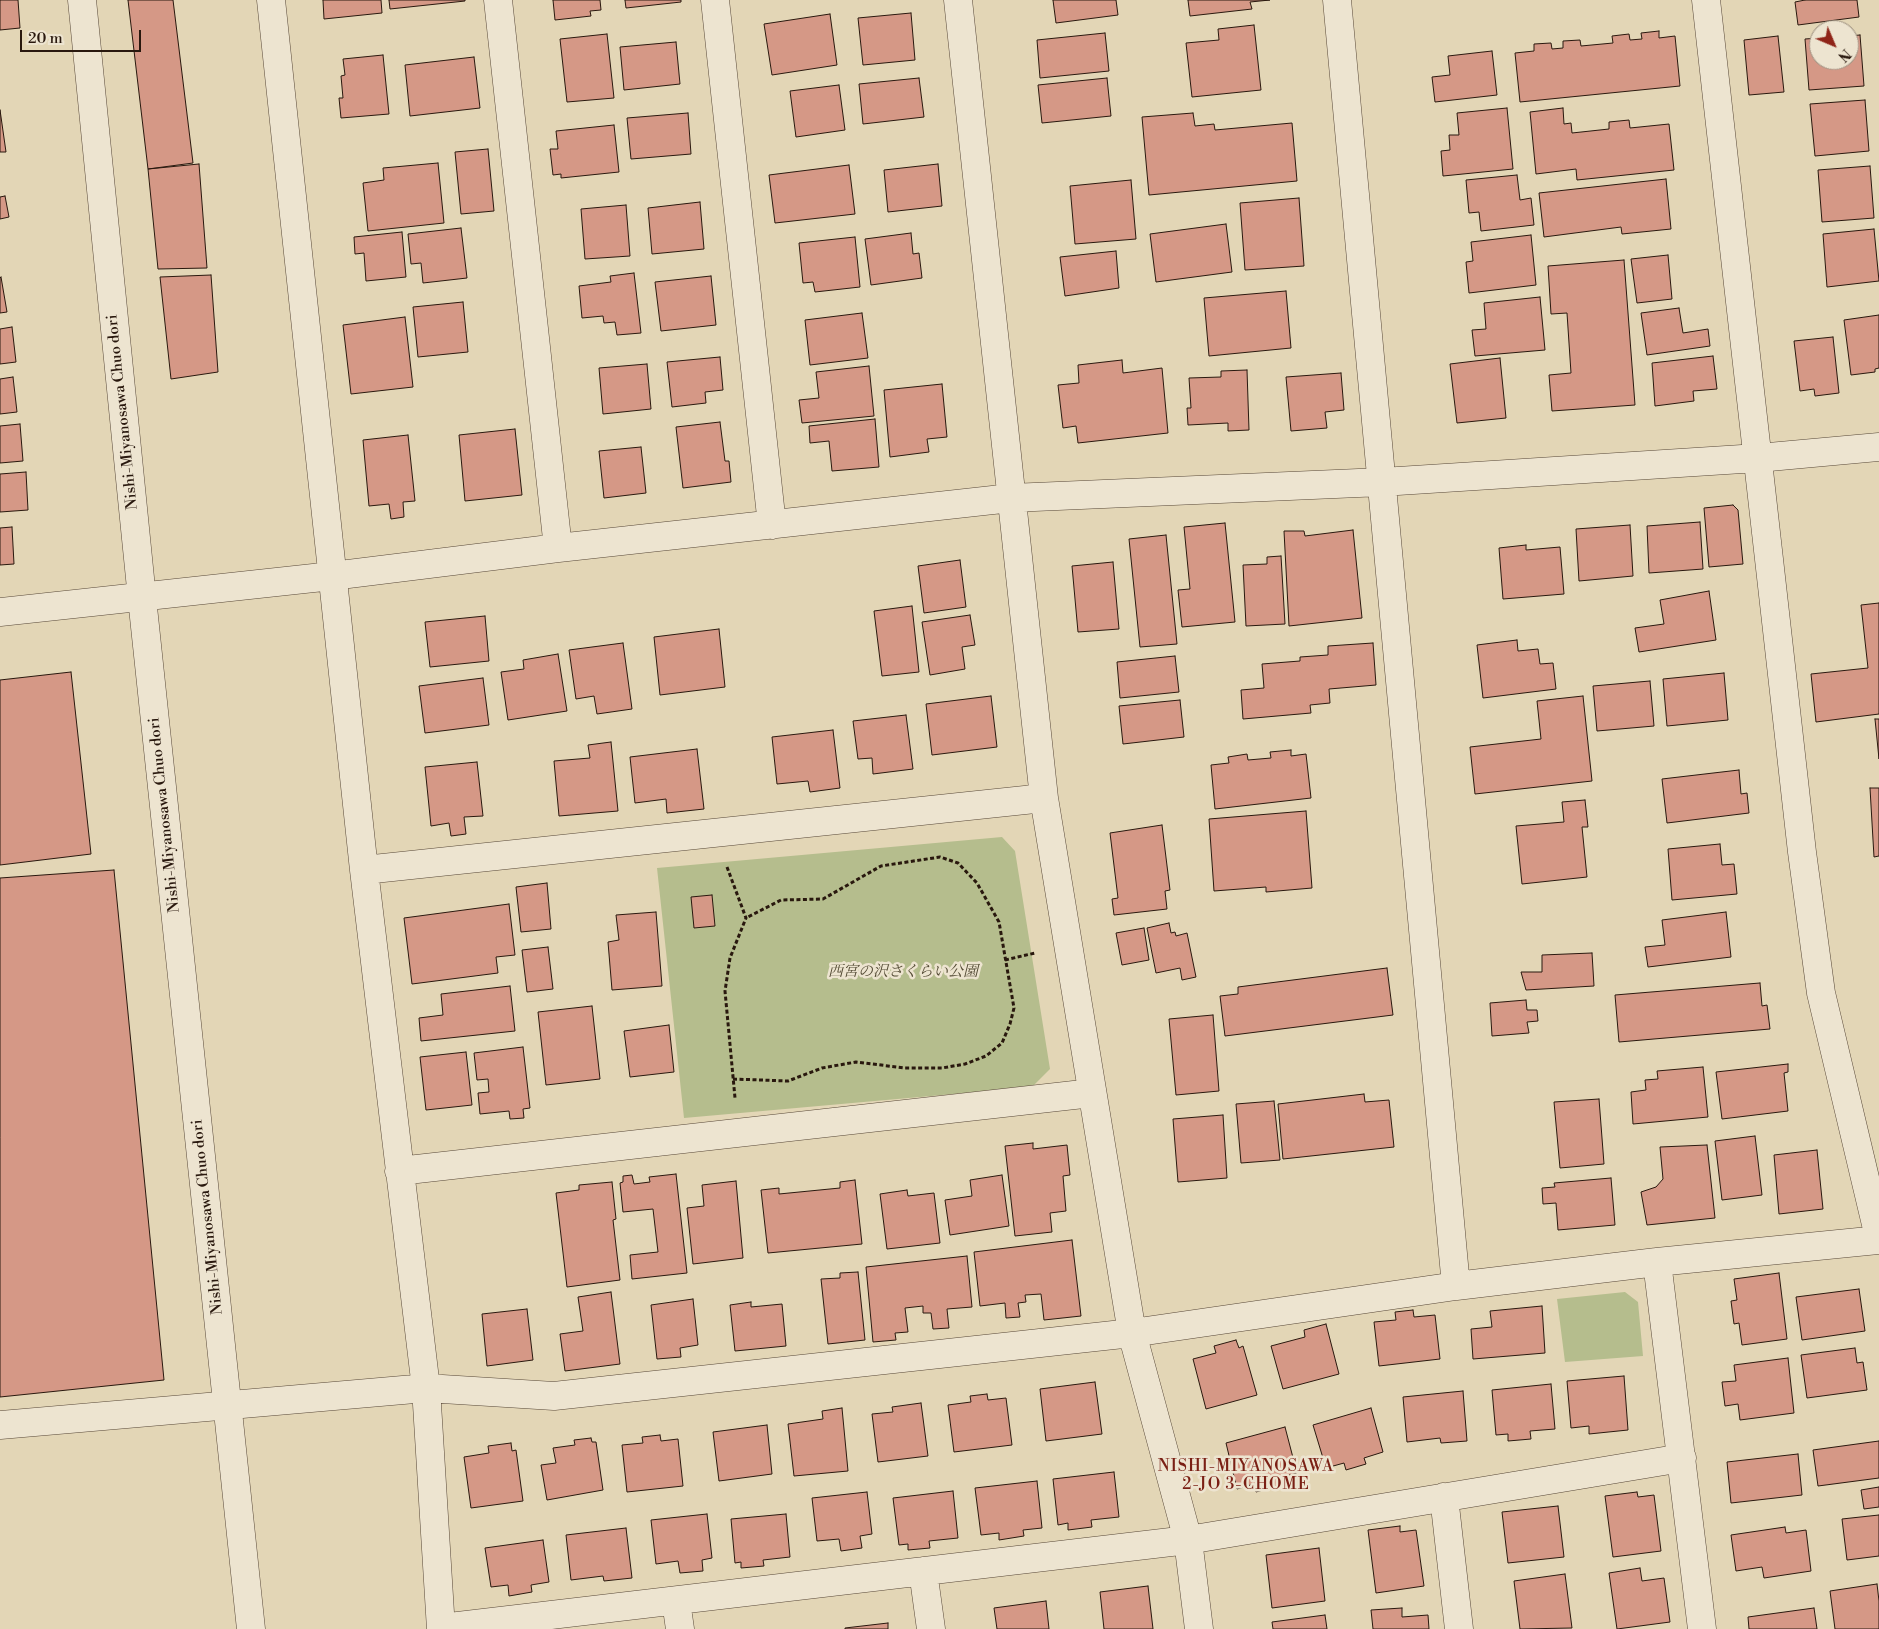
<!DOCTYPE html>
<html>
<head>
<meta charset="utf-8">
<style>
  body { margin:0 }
  #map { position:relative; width:1879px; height:1629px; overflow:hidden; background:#e3d6b6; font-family:"Libre Bodoni",serif }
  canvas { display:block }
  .north { position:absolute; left:1809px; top:20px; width:50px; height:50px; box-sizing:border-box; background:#ede4d0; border:1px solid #9f9282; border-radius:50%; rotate:135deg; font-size:14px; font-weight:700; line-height:20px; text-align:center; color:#29180e }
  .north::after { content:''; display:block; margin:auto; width:18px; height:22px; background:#8f2418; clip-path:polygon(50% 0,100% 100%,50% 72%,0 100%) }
  .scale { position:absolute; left:20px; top:30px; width:121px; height:22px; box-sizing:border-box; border:2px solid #29180e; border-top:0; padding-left:6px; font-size:15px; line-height:18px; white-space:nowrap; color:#29180e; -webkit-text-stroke:4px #ede4d0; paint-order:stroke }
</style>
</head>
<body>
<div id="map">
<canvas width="1879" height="1629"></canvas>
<div class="north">N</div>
<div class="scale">20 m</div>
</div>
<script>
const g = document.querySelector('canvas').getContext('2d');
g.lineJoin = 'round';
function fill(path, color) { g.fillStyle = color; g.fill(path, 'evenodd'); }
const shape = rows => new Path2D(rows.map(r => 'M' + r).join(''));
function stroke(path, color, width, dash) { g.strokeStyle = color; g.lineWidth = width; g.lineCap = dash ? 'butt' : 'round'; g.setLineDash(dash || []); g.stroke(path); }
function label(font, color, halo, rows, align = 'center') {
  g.font = font + ' "Libre Bodoni","Noto Serif JP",serif'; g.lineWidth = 5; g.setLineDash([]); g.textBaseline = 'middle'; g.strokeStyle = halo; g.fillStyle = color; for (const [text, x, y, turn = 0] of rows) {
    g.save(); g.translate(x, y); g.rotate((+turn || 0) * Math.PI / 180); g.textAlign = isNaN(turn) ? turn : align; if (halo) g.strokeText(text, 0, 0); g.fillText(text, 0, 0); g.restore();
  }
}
fill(shape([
  [1002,837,1015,851,1050,1069,1032,1087,684,1118,657,868],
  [1625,1292,1638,1302,1643,1356,1565,1362,1557,1299]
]), '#b5bd8d');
const building = shape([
  [0,0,18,0,20,28,0,30,0,0],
  [128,0,173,0,193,163,148,169,128,0],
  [323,0,381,0,382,13,324,19,323,0],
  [389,0,465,0,465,1,390,9,389,0],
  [553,0,600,0,601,10,590,11,591,16,555,20,553,0],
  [625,0,681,0,681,2,626,8,625,0],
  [1053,0,1116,0,1118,15,1056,23,1053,0],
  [1188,0,1270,0,1250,2,1252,9,1190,16,1188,0],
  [1805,0,1857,0,1859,17,1798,25,1795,2,1805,0],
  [911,13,915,60,863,65,858,18,911,13],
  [830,14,837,65,772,75,764,24,830,14],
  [1254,25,1261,90,1192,97,1186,43,1219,40,1218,29,1254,25],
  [1659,31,1659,38,1675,36,1680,86,1520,102,1515,53,1534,51,1534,44,1551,43,1552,49,1563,48,1563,41,1580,40,1581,46,1613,43,1612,36,1629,34,1630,40,1642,39,1641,33,1659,31],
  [1105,33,1109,71,1040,78,1037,40,1105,33],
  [607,34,614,98,567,102,560,39,607,34],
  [1860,35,1864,86,1809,90,1805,39,1819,38,1819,60,1849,60,1849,36,1860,35],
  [1778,36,1784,92,1749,95,1744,40,1778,36],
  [676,42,680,84,624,90,620,47,676,42],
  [1492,51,1497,95,1435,102,1432,77,1450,75,1448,56,1492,51],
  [383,55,389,114,341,118,339,98,343,98,341,76,345,75,343,59,383,55],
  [474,57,480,108,410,116,405,65,474,57],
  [919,78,924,117,863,124,859,84,919,78],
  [1107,78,1111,116,1042,123,1038,85,1107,78],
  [839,85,845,130,796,137,790,91,839,85],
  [1865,100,1869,151,1815,156,1810,104,1865,100],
  [1507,108,1513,169,1443,176,1441,151,1450,150,1449,135,1459,135,1457,113,1507,108],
  [1563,108,1564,124,1571,123,1572,133,1609,129,1609,122,1629,120,1630,128,1669,124,1674,170,1577,180,1576,169,1536,174,1530,112,1563,108],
  [0,110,6,152,0,152,0,110],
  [688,113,691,154,631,159,627,118,688,113],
  [1193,113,1195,126,1214,124,1215,130,1292,123,1297,181,1149,195,1142,117,1193,113],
  [614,125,619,172,561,178,561,174,553,175,550,149,558,149,556,131,614,125],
  [488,149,494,211,461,214,455,152,488,149],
  [438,163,444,223,368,231,363,183,384,180,383,168,438,163],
  [199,164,207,268,158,269,148,169,199,164],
  [938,164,942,206,888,212,884,170,938,164],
  [849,165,855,214,775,223,769,175,849,165],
  [1870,166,1874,218,1822,222,1818,170,1870,166],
  [1517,175,1520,200,1531,198,1534,225,1481,231,1479,212,1469,213,1466,180,1517,175],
  [1666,179,1671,229,1622,234,1621,227,1544,237,1539,193,1666,179],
  [1131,180,1136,239,1075,244,1070,186,1131,180],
  [5,196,9,217,0,219,0,197,5,196],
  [1299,198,1304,266,1245,270,1240,203,1299,198],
  [700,202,704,249,652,254,648,208,700,202],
  [626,205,630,256,585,259,581,209,626,205],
  [1226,224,1232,272,1156,282,1150,234,1226,224],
  [461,228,467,278,423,283,421,263,411,264,408,234,461,228],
  [1874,229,1879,281,1827,287,1823,234,1874,229],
  [402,232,406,277,366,281,364,253,355,254,354,237,402,232],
  [911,233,913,254,919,253,922,278,871,285,865,239,911,233],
  [1531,235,1536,285,1469,293,1466,262,1473,261,1471,242,1531,235],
  [855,237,860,287,815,292,813,282,803,283,799,243,855,237],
  [1116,251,1119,288,1065,296,1060,257,1116,251],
  [1668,255,1672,299,1637,303,1631,259,1668,255],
  [1624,260,1635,405,1552,411,1549,375,1571,373,1567,313,1551,314,1548,266,1624,260],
  [634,273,641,333,617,335,615,322,604,323,603,316,582,318,579,286,611,282,610,276,634,273],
  [211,275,218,372,171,379,160,277,211,275],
  [711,276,716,325,661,331,655,282,711,276],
  [1,277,7,312,0,313,0,278,1,277],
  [1286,291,1291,348,1209,356,1204,298,1286,291],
  [1540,297,1545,350,1475,356,1472,330,1486,329,1484,303,1540,297],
  [463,302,468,352,418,357,413,307,463,302],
  [1679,308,1683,333,1708,329,1710,346,1647,355,1641,313,1679,308],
  [862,313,868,358,810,365,805,320,862,313],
  [1879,315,1879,368,1875,369,1875,372,1851,375,1844,320,1879,315],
  [405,317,413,387,351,394,343,325,405,317],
  [12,327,16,362,0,364,0,329,12,327],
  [1833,337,1839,393,1815,396,1814,389,1800,391,1794,341,1833,337],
  [1713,356,1717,389,1693,391,1694,401,1655,406,1652,363,1713,356],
  [720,357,723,390,705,392,706,403,672,407,667,362,720,357],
  [1500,358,1506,418,1457,423,1450,364,1500,358],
  [1122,360,1123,373,1162,368,1168,433,1078,443,1076,426,1063,428,1058,385,1079,383,1078,365,1122,360],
  [647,364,651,409,603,414,599,368,647,364],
  [869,366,874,416,802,423,799,400,819,398,816,372,869,366],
  [1247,370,1249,430,1228,431,1228,423,1188,425,1187,408,1191,408,1189,378,1221,377,1221,371,1247,370],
  [1341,373,1344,410,1325,412,1327,428,1291,431,1286,377,1341,373],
  [13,377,17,412,0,414,0,379,13,377],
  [942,384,947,437,927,439,929,452,890,457,884,390,942,384],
  [875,419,879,467,832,471,829,441,810,443,809,426,875,419],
  [720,422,725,461,729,461,731,482,683,488,676,427,720,422],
  [20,424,23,461,0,463,0,426,20,424],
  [515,429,522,495,465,501,459,435,515,429],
  [408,435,415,501,403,502,404,517,391,519,389,504,369,506,363,440,408,435],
  [641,447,646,493,604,498,599,451,641,447],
  [26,472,28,510,0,512,0,474,26,472],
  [1733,505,1738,510,1743,564,1709,567,1704,508,1733,505],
  [1700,522,1703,569,1649,573,1647,526,1700,522],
  [1225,523,1235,622,1182,627,1178,590,1190,589,1184,527,1225,523],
  [1630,525,1633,576,1579,581,1576,529,1630,525],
  [12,527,14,564,0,565,0,528,12,527],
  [1353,530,1362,618,1289,626,1284,531,1304,531,1305,536,1353,530],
  [1166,535,1177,644,1140,647,1129,539,1166,535],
  [1526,545,1526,550,1560,547,1564,594,1503,599,1499,548,1526,545],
  [1281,556,1285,624,1246,626,1243,565,1267,564,1267,557,1281,556],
  [960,560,966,607,924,613,918,566,960,560],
  [1113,562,1119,629,1078,632,1072,566,1113,562],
  [1709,591,1716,640,1639,652,1635,628,1664,624,1660,600,1709,591],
  [1879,603,1879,714,1816,722,1811,674,1868,668,1861,605,1879,603],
  [912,606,919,672,882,676,874,611,912,606],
  [970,615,975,645,962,647,965,669,930,675,922,622,970,615],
  [485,616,489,661,430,667,425,622,485,616],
  [719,629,725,687,660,695,654,637,719,629],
  [1517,640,1518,651,1538,649,1540,664,1553,663,1556,689,1483,698,1477,645,1517,640],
  [623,643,632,709,597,714,594,696,576,699,569,650,623,643],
  [1373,643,1376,685,1329,689,1330,703,1310,705,1311,713,1243,719,1241,690,1264,688,1262,664,1300,661,1300,657,1328,655,1328,646,1373,643],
  [558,654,567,711,508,720,501,672,524,669,523,660,558,654],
  [1175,656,1179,692,1120,698,1117,662,1175,656],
  [71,672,91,854,0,865,0,680,71,672],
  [1724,673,1728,720,1667,726,1663,679,1724,673],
  [483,678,489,725,425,733,419,686,483,678],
  [1650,681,1654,726,1597,731,1593,686,1650,681],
  [991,696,997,747,932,755,926,704,991,696],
  [1583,696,1592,781,1475,794,1470,747,1541,739,1537,701,1583,696],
  [1180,700,1184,737,1123,744,1119,706,1180,700],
  [906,715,913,769,873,774,872,758,858,759,853,721,906,715],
  [1875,719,1879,719,1879,759,1875,719],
  [833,730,840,788,810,792,808,781,777,784,772,737,833,730],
  [611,742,618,811,559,816,554,761,590,758,588,745,611,742],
  [697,749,704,809,667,813,666,799,635,803,630,757,697,749],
  [1291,750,1291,756,1306,754,1311,798,1215,809,1211,765,1229,763,1228,757,1247,754,1248,760,1271,758,1270,752,1291,750],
  [477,762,483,816,464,817,466,834,451,836,449,823,431,826,425,767,477,762],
  [1739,770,1741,794,1747,793,1749,813,1667,823,1662,779,1739,770],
  [1870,788,1879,788,1879,856,1874,857,1870,788],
  [1585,800,1588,827,1582,827,1587,877,1522,884,1516,826,1564,822,1562,802,1585,800],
  [1306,811,1312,888,1266,892,1266,887,1214,891,1209,819,1306,811],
  [1162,825,1170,890,1165,891,1167,909,1114,915,1112,899,1118,898,1110,833,1162,825],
  [1720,844,1722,865,1734,864,1737,894,1672,900,1668,849,1720,844],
  [114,870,164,1380,0,1397,0,878,114,870],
  [547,883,551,929,521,932,516,887,547,883],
  [712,895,715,926,694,928,691,897,712,895],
  [509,904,515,955,496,957,498,973,412,984,404,918,509,904],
  [656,912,662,986,612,990,608,942,619,940,616,915,656,912],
  [1726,912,1731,957,1648,967,1645,947,1665,945,1662,920,1726,912],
  [1169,923,1171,933,1175,932,1176,936,1187,933,1196,977,1182,980,1180,968,1156,973,1147,928,1169,923],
  [1144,928,1149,960,1122,965,1116,933,1144,928],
  [548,947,553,989,527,992,522,950,548,947],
  [1592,953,1594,986,1526,990,1521,972,1542,972,1542,955,1592,953],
  [1387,968,1393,1015,1225,1036,1220,996,1238,994,1238,987,1387,968],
  [1760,983,1762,1006,1767,1005,1770,1029,1619,1042,1615,995,1760,983],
  [510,986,515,1031,421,1041,419,1018,443,1015,441,994,510,986],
  [1526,1000,1527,1010,1537,1010,1538,1021,1527,1022,1529,1033,1492,1036,1490,1003,1526,1000],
  [592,1006,600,1079,546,1085,538,1012,592,1006],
  [1213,1015,1219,1091,1176,1095,1169,1019,1213,1015],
  [669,1025,674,1072,630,1077,624,1031,669,1025],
  [523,1047,530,1108,523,1109,524,1118,510,1119,509,1111,480,1114,478,1093,489,1092,488,1079,477,1080,474,1053,523,1047],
  [466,1052,472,1105,426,1110,420,1057,466,1052],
  [1788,1064,1788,1072,1784,1073,1788,1111,1722,1119,1716,1072,1788,1064],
  [1703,1067,1708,1117,1633,1124,1631,1092,1646,1090,1645,1080,1658,1079,1657,1071,1703,1067],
  [1364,1094,1365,1102,1389,1100,1394,1147,1283,1159,1278,1104,1364,1094],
  [1599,1099,1604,1164,1560,1168,1554,1102,1599,1099],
  [1274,1101,1280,1160,1241,1163,1236,1104,1274,1101],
  [1223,1115,1227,1178,1178,1182,1173,1119,1223,1115],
  [1755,1136,1762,1195,1722,1200,1715,1141,1755,1136],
  [1033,1143,1033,1149,1067,1145,1070,1175,1063,1176,1066,1211,1050,1213,1052,1232,1015,1236,1005,1146,1033,1143],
  [1707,1145,1715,1218,1647,1225,1641,1192,1656,1187,1663,1179,1660,1147,1707,1145],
  [1817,1150,1823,1209,1779,1214,1774,1155,1817,1150],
  [676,1174,687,1273,632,1279,630,1255,658,1252,653,1209,623,1212,620,1183,623,1182,623,1176,632,1175,634,1184,650,1182,649,1177,676,1174],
  [1002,1175,1009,1226,950,1235,945,1200,972,1196,970,1180,1002,1175],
  [1611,1178,1615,1225,1558,1230,1556,1203,1543,1204,1542,1188,1555,1187,1554,1183,1611,1178],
  [855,1180,862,1244,768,1253,761,1190,779,1188,779,1194,840,1188,840,1182,855,1180],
  [736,1181,743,1258,693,1264,687,1208,704,1206,702,1185,736,1181],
  [612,1182,616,1219,613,1220,620,1280,567,1287,556,1193,579,1190,579,1185,612,1182],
  [907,1190,908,1196,934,1193,940,1243,887,1249,880,1194,907,1190],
  [1072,1240,1081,1316,1044,1320,1041,1294,1025,1295,1026,1302,1018,1303,1020,1317,1006,1318,1005,1303,980,1306,974,1252,1072,1240],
  [967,1256,972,1307,947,1309,949,1328,933,1329,931,1313,923,1313,923,1306,905,1308,908,1332,895,1333,896,1340,873,1342,866,1267,967,1256],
  [858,1272,865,1340,828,1344,821,1279,840,1278,840,1273,858,1272],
  [1779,1273,1787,1339,1742,1345,1739,1323,1734,1324,1731,1301,1737,1300,1734,1279,1779,1273],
  [1859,1289,1865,1331,1802,1340,1796,1297,1859,1289],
  [611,1292,620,1364,565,1371,560,1334,583,1331,578,1297,611,1292],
  [693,1299,698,1345,680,1348,681,1357,657,1359,651,1305,693,1299],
  [751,1302,751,1307,782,1304,786,1346,735,1351,730,1305,751,1302],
  [1542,1306,1545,1353,1473,1359,1471,1329,1492,1327,1490,1311,1542,1306],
  [527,1309,533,1360,487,1366,482,1314,527,1309],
  [1413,1310,1414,1317,1435,1315,1440,1359,1379,1366,1374,1322,1396,1320,1395,1312,1413,1310],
  [1326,1324,1339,1374,1283,1389,1271,1346,1305,1337,1304,1330,1326,1324],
  [1236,1340,1239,1348,1243,1346,1257,1395,1206,1409,1193,1359,1216,1353,1214,1346,1236,1340],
  [1855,1348,1857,1363,1863,1362,1867,1390,1807,1398,1801,1355,1855,1348],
  [1788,1358,1794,1413,1740,1420,1738,1404,1725,1406,1722,1382,1736,1381,1734,1365,1788,1358],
  [1624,1376,1628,1430,1589,1434,1589,1426,1571,1428,1567,1381,1624,1376],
  [1095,1382,1102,1434,1046,1441,1040,1389,1095,1382],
  [1551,1384,1555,1429,1530,1431,1531,1439,1508,1441,1508,1434,1496,1435,1492,1390,1551,1384],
  [1463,1391,1467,1441,1441,1443,1440,1438,1407,1442,1403,1397,1463,1391],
  [987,1394,988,1400,1006,1398,1012,1445,954,1452,948,1405,971,1402,970,1396,987,1394],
  [921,1403,928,1456,878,1462,872,1414,893,1412,892,1407,921,1403],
  [842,1408,848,1471,794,1476,788,1424,823,1419,822,1411,842,1408],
  [1371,1408,1383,1452,1364,1458,1366,1464,1346,1470,1344,1463,1326,1468,1313,1425,1371,1408],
  [767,1425,772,1474,719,1481,713,1432,767,1425],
  [1285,1427,1297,1473,1282,1477,1284,1484,1256,1492,1254,1484,1237,1489,1226,1443,1285,1427],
  [660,1435,661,1441,678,1439,683,1486,627,1492,622,1445,643,1443,642,1437,660,1435],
  [591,1438,592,1442,596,1442,603,1490,547,1500,541,1465,556,1463,553,1448,575,1445,574,1440,591,1438],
  [1879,1441,1879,1478,1818,1486,1813,1450,1879,1441],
  [511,1443,512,1451,516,1450,523,1501,471,1508,464,1457,489,1453,488,1446,511,1443],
  [1798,1454,1802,1495,1731,1503,1727,1462,1798,1454],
  [1114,1472,1119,1517,1091,1520,1092,1527,1068,1530,1068,1523,1058,1525,1053,1479,1114,1472],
  [1037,1481,1042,1528,1023,1530,1024,1536,999,1540,999,1533,981,1535,975,1488,1037,1481],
  [1879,1487,1879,1507,1864,1509,1861,1490,1879,1487],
  [953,1491,958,1538,929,1541,930,1548,908,1550,908,1544,899,1545,893,1498,953,1491],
  [867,1492,872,1534,860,1536,862,1548,841,1551,839,1539,817,1541,812,1498,867,1492],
  [1637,1492,1638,1497,1654,1495,1661,1551,1613,1557,1605,1496,1637,1492],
  [1558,1506,1564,1557,1508,1563,1502,1512,1558,1506],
  [707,1514,712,1558,702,1560,703,1571,680,1573,678,1561,656,1564,651,1520,707,1514],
  [786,1514,790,1557,763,1560,764,1566,741,1568,741,1562,735,1563,731,1519,786,1514],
  [1879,1515,1879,1556,1847,1560,1842,1519,1879,1515],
  [1400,1526,1400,1532,1416,1530,1424,1586,1376,1593,1368,1530,1400,1526],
  [1785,1527,1786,1533,1806,1530,1811,1571,1764,1578,1762,1567,1736,1571,1731,1535,1785,1527],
  [626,1528,632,1578,604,1581,603,1576,571,1580,566,1535,626,1528],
  [543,1540,549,1582,531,1585,532,1592,509,1596,508,1585,491,1587,485,1548,543,1540],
  [1319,1548,1325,1601,1272,1608,1266,1555,1319,1548],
  [1640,1568,1642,1581,1664,1578,1670,1622,1617,1629,1609,1573,1640,1568],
  [1565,1574,1572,1628,1520,1629,1514,1581,1565,1574],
  [1877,1584,1879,1601,1879,1629,1835,1629,1830,1591,1877,1584],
  [1148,1586,1153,1629,1104,1629,1100,1592,1148,1586],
  [1046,1601,1049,1629,997,1629,994,1608,1046,1601],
  [1402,1608,1402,1617,1428,1615,1429,1629,1373,1629,1371,1610,1402,1608],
  [1814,1608,1817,1629,1749,1629,1748,1617,1814,1608],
  [1325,1615,1327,1629,1273,1629,1272,1622,1325,1615],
  [888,1623,888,1629,845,1629,845,1628,888,1623]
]);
fill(building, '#d59886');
stroke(building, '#29180e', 1);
const minor = shape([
  [271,0,364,870,426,1388,441,1629],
  [498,0,558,548],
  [715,0,772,525],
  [958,0,1044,798,1132,1333,1188,1540,1199,1629],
  [1337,0,1456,1286],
  [1706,0,1802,852,1821,993,1879,1237],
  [0,612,332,576,558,548,1011,498,1382,482,1758,458,1879,447],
  [364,870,1044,798],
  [399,1171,1092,1093],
  [1657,1262,1702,1629],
  [0,1425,426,1388,554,1396,1132,1333,1456,1286,1657,1262,1879,1240],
  [1444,1497,1459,1629],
  [923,1571,931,1629],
  [676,1601,680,1629],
  [441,1628,1188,1540,1682,1458]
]);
const tertiary = shape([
  [82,0,142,598,251,1629]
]);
stroke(minor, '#584838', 29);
stroke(tertiary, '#584838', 29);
stroke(shape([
  [727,867,746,918,730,958,725,991,735,1098],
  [1005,960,1035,953],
  [733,1079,788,1081,822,1068,856,1062,905,1068,942,1068,965,1064,986,1056,1002,1043,1010,1024,1014,1008,999,922,977,883,958,863,940,857,881,866,823,899,781,900,746,918]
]), '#29180e', 3, [4, 2.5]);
stroke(minor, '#ede4d0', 28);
stroke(tertiary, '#ede4d0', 28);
label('15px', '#29180e', '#ede4d0', [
  ["Nishi-Miyanosawa Chuo dori",123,412,-96],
  ["Nishi-Miyanosawa Chuo dori",165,815,-96],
  ["Nishi-Miyanosawa Chuo dori",208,1217,-96]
]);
label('italic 15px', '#534a34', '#ede4d0', [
  ["西宮の沢さくらい公園",903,972]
]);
g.letterSpacing = '1px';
label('16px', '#7a1f14', '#ede4d0', [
  ["NISHI-MIYANOSAWA",1246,1467],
  ["2-JO 3-CHOME",1246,1485]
]);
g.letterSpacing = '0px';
</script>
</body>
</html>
